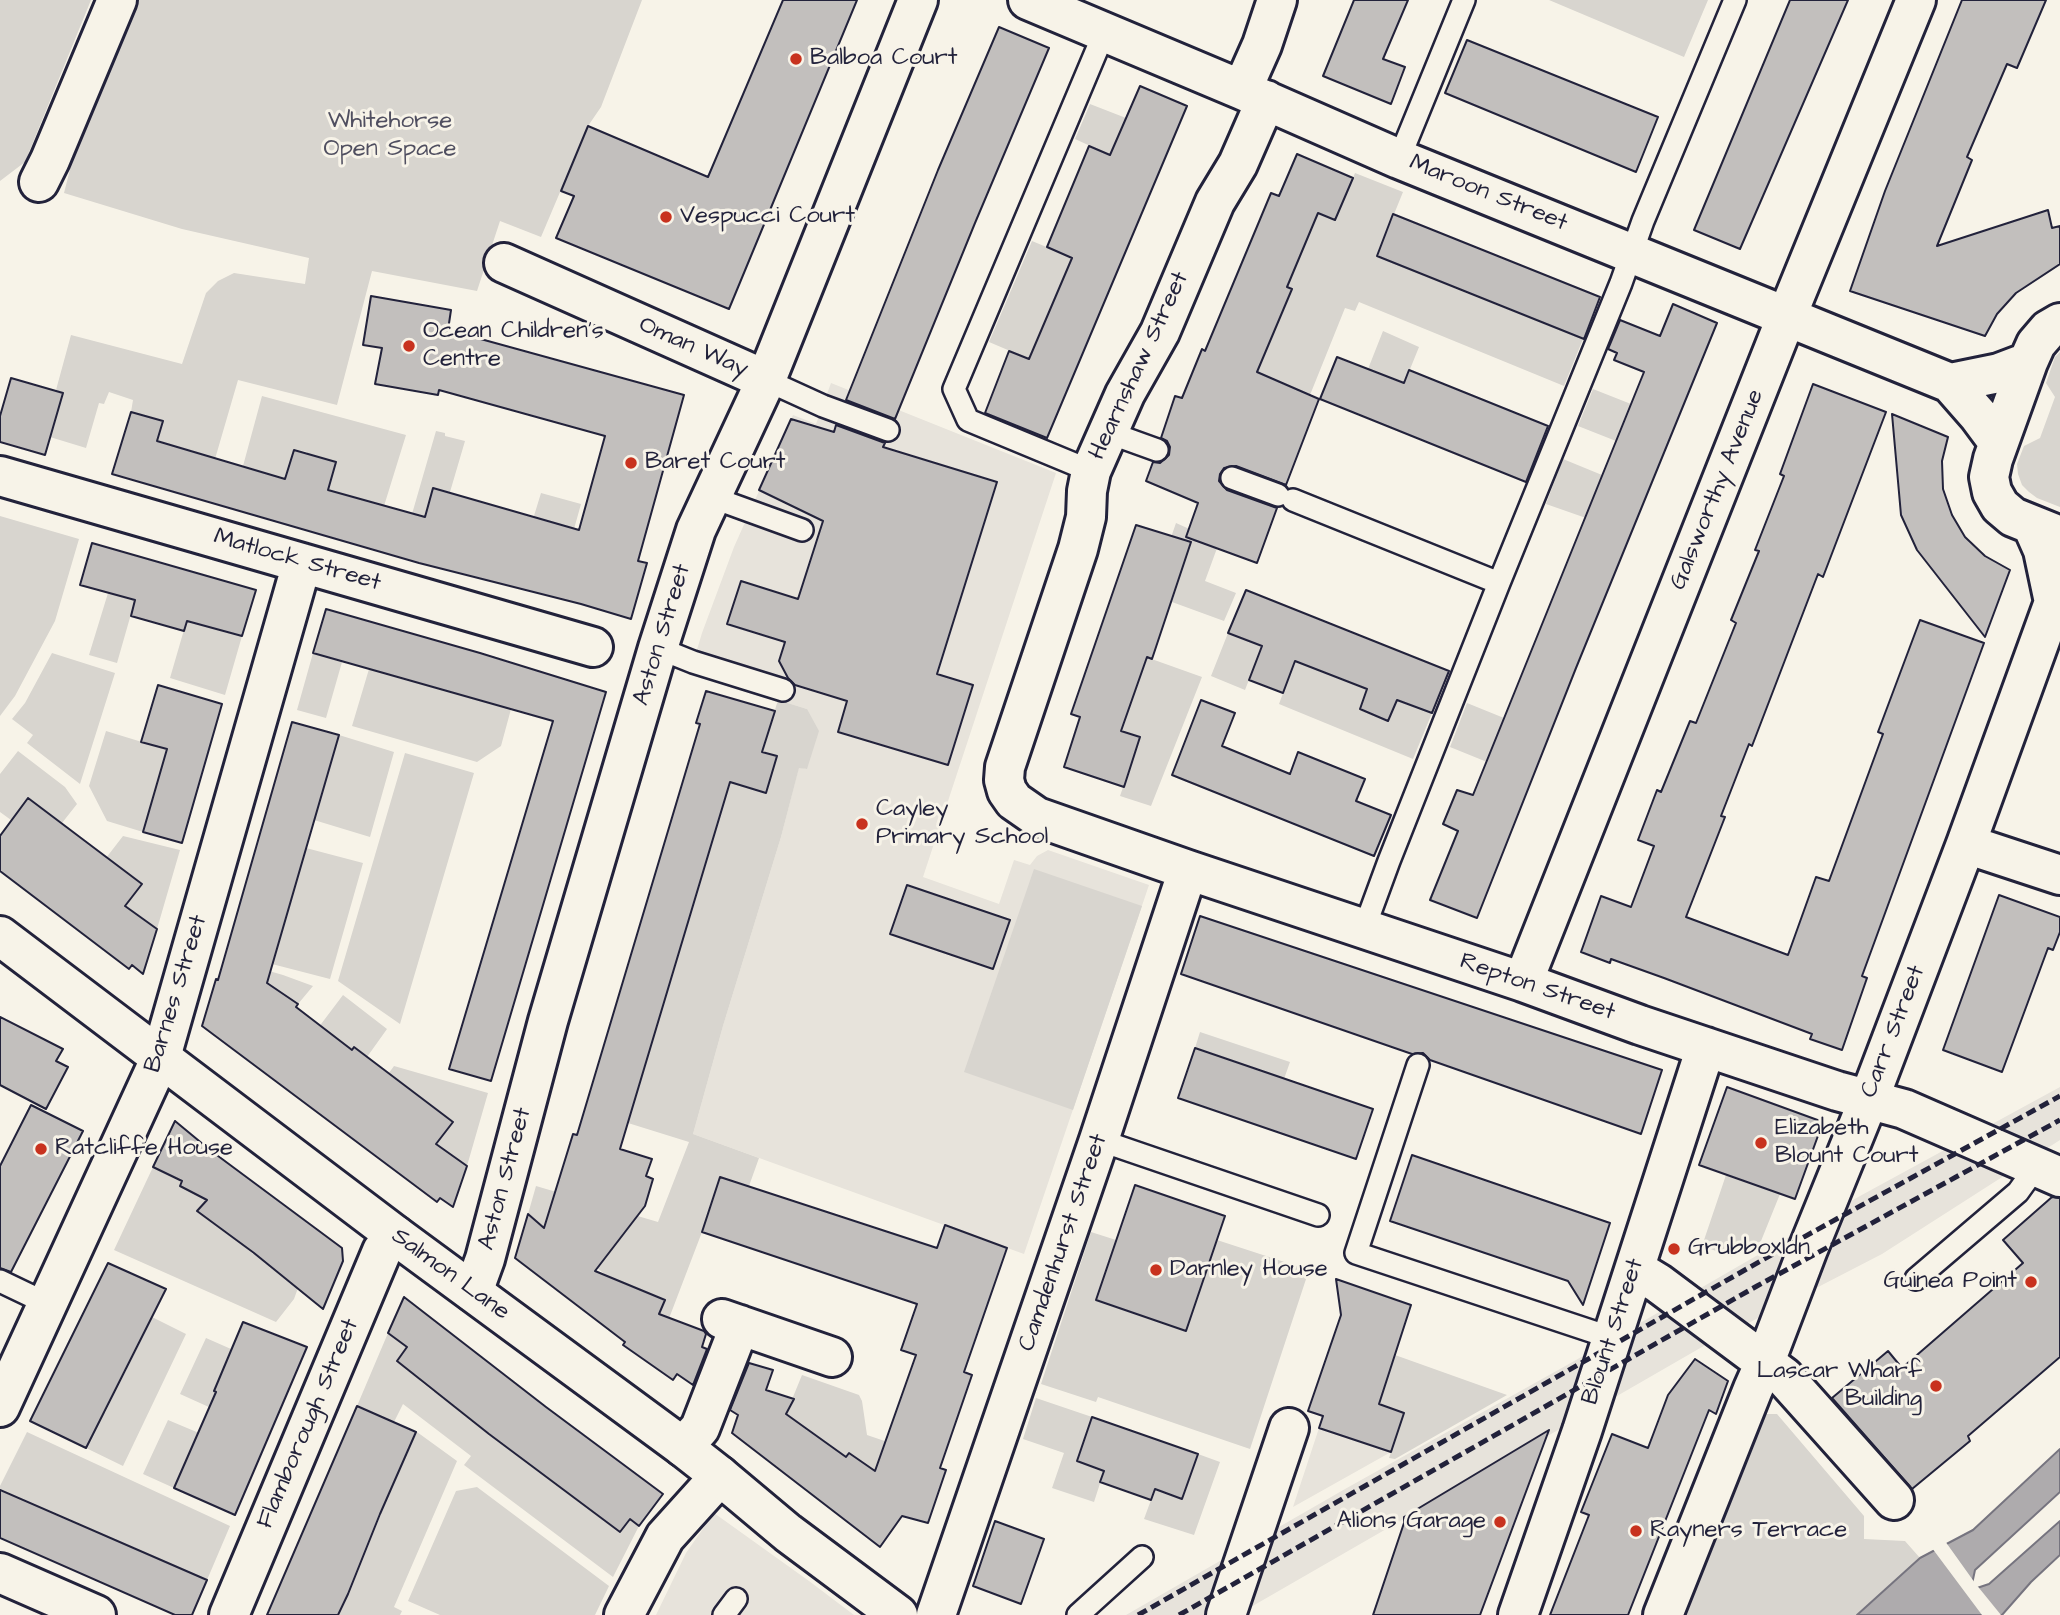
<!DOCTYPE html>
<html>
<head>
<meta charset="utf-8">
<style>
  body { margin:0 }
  canvas { display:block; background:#f7f3e8 }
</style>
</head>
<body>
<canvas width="2060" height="1615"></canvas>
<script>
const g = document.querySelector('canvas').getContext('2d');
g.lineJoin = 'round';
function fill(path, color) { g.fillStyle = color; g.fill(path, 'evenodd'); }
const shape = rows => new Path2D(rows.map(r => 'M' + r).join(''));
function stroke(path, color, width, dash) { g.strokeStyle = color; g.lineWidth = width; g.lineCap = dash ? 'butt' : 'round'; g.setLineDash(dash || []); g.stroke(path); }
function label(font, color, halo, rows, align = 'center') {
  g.font = font + ' "Architects Daughter",sans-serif'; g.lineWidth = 6; g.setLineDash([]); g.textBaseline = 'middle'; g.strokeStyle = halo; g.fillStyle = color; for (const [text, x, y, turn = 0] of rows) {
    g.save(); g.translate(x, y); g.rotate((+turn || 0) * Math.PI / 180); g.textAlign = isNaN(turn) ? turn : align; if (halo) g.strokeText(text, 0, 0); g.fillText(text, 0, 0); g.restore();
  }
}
fill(shape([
  [831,383,1056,473,923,877,999,904,1014,860,1030,865,1037,856,1048,850,1149,885,1024,1254,693,1134,723,1026,781,837,799,767,806,769,807,709,690,673,702,633,734,547,793,415,816,424],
  [2060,1087,2060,1140,1882,1254,1702,1347,1237,1615,1126,1615,1345,1489,1576,1360,1860,1196],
  [1319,1428,1391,1452,1293,1507],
  [714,1513,809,1581,854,1615,656,1615,686,1553]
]), '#e7e3db');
fill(shape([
  [0,0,91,0,25,162,0,181],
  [138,0,642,0,601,107,588,126,541,237,500,221,477,291,372,271,337,405,238,380,215,459,157,441,162,421,131,412,133,400,109,392,104,404,99,403,86,448,50,437,63,393,56,390,71,335,182,364,206,293,218,281,234,273,305,284,309,258,182,229,64,193,79,134],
  [1549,0,1708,0,1684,57],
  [1090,104,1126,118,1110,155,1075,139],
  [1355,173,1403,192,1377,256,1583,339,1564,386,1359,302,1355,311,1345,308,1310,395,1257,372,1292,290,1287,287,1318,213,1335,220],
  [1032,241,1073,258,1029,359,989,342],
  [1383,331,1419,347,1404,384,1368,369],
  [2060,352,2060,507,2037,498,2029,492,2022,485,2018,474,2017,464,2024,446,2040,438,2055,397,2046,383,2055,357],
  [1593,389,1631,404,1616,441,1578,426],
  [262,396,406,435,384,506,328,491,336,462,322,458,299,483,307,452,294,449,285,479,243,466],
  [436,431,445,433,445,436,465,441,450,492,433,488,424,518,412,514],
  [1563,459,1602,475,1586,518,1546,504],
  [541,493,581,504,555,597,526,542],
  [0,516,79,539,55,621,15,696,0,716],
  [1176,523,1214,540,1220,540,1205,581,1236,593,1224,621,1172,602,1181,573,1161,566],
  [108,593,135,600,117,663,89,655],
  [188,616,216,629,242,636,225,695,170,678],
  [1228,633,1262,646,1245,690,1211,676],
  [52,653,115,673,80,784,27,743,33,735,12,719,25,703],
  [313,653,342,662,326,718,297,710],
  [1146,657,1202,677,1151,806,1120,796,1140,737,1121,731],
  [1295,661,1367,689,1360,709,1387,721,1397,700,1432,713,1413,759,1279,704],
  [369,669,511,709,501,746,477,762,352,726],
  [778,700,807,709,819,731,807,769,799,768,781,837,723,1026,693,1134,759,1158,749,1186,720,1177,702,1232,668,1321,658,1317,665,1300,633,1286,629,1293,597,1268,616,1243,568,1248,528,1214,536,1186,658,1222,689,1142,628,1123,730,782,766,793,777,757,742,746,765,742],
  [1467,703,1504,718,1487,762,1450,747],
  [106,731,168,750,143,832,107,821,89,786],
  [339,735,394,752,370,837,314,820],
  [18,751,65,787,77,804,62,823,28,798,11,820,0,812,0,774],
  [405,753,474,773,400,1024,338,981],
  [123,836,180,850,157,929,125,906,141,884,106,858],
  [306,848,363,863,330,979,272,964],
  [1034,869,1142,906,1073,1110,964,1072],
  [224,958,283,975,313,986,298,1004,284,995,268,1016,217,980],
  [343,995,387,1029,367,1057,354,1047,338,1069,306,1044],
  [1200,1032,1290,1062,1284,1079,1195,1048],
  [394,1066,488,1093,467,1166,436,1144,453,1121,437,1110,421,1131,413,1125,429,1103,414,1092,398,1115,373,1095],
  [153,1167,182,1181,180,1186,196,1194,209,1197,198,1211,208,1219,229,1212,218,1227,228,1235,240,1221,252,1231,241,1244,253,1254,265,1239,298,1288,294,1299,276,1322,114,1250],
  [1726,1175,1780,1194,1761,1241,1733,1257,1702,1246],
  [1091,1232,1116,1240,1096,1300,1185,1331,1217,1240,1309,1270,1250,1449,1098,1397,1096,1402,1041,1384],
  [152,1317,186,1334,123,1466,86,1448,96,1429,74,1418,82,1402,105,1413,113,1396,91,1384,98,1370,120,1381,127,1369,103,1357,110,1344,133,1356,139,1344,115,1331,121,1319,145,1331],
  [388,1333,407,1347,397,1361,410,1372,421,1358,431,1366,420,1381,434,1392,446,1377,454,1383,442,1398,456,1408,467,1394,476,1400,465,1415,489,1434,504,1445,516,1430,513,1452,572,1496,583,1481,607,1521,620,1532,630,1519,639,1526,613,1577,464,1465,471,1456,403,1404,394,1422,357,1406],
  [206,1338,231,1349,225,1364,248,1374,242,1386,220,1376,214,1390,238,1402,231,1417,180,1394],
  [1395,1355,1507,1395,1395,1459,1389,1458,1404,1413,1379,1404],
  [802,1375,859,1395,862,1401,867,1435,914,1451,900,1492,849,1453,841,1464,800,1436,805,1428,786,1414],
  [1036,1398,1092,1417,1077,1461,1104,1471,1094,1502,1052,1488,1064,1453,1023,1439],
  [1765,1414,1777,1414,1864,1516,1864,1539,1905,1541,1920,1558,1857,1615,1683,1615],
  [168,1420,199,1433,174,1488,143,1474],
  [27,1432,230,1526,207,1580,0,1490,0,1486],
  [417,1432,457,1461,394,1607,402,1611,400,1615,322,1615,340,1611,359,1569,339,1560,362,1559,370,1541,351,1532,356,1522,374,1530,381,1514,362,1506,385,1503,392,1487,374,1479,391,1441,409,1449],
  [1198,1454,1220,1462,1194,1535,1144,1519,1155,1489,1183,1498],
  [477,1487,609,1586,595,1615,440,1615,408,1601,456,1491]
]), '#d8d5cf');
const water = shape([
  [2060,1449,2060,1492,1975,1570,1972,1584,1977,1588,1989,1584,2060,1521,2060,1555,2031,1582,2002,1615,1857,1615,1920,1558,1973,1530,2060,1449]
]);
fill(water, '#aeabad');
stroke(water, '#76747f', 2);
fill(shape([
  [1945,1541,1975,1583,2001,1615,1982,1615,1932,1548]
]), '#f7f3e8');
const building = shape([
  [783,0,857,0,729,309,556,238,574,196,561,191,588,126,708,177,783,0],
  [1354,0,1408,0,1383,59,1405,67,1391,104,1323,76,1354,0],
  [1790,0,1848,0,1740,249,1694,230,1790,0],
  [1962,0,2046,0,2017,68,2007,64,1967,157,1972,160,1937,246,2048,210,2052,228,2060,226,2060,264,2016,293,1997,314,1985,336,1850,291,1885,191,1962,0],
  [999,27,1049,48,975,223,895,419,846,400,938,170,999,27],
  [1467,40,1658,117,1636,172,1445,93,1467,40],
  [1140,86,1187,106,1047,438,985,413,1009,351,1029,359,1072,258,1047,247,1089,146,1110,155,1140,86],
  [1297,154,1353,178,1335,220,1318,213,1287,287,1292,289,1257,372,1319,399,1286,485,1236,466,1224,468,1220,474,1219,481,1227,490,1277,508,1257,563,1186,537,1198,503,1146,481,1153,462,1160,463,1169,455,1170,447,1167,441,1161,438,1175,396,1182,398,1202,349,1205,351,1271,193,1279,196,1297,154],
  [1393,214,1600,297,1584,339,1377,256,1393,214],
  [371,296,451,310,448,330,684,395,638,561,647,563,631,619,581,604,419,563,112,474,131,412,163,421,157,441,285,479,294,450,336,462,328,490,425,517,433,488,579,530,605,436,439,390,438,395,375,384,382,348,363,345,371,296],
  [1673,304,1717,323,1576,668,1477,918,1430,900,1458,831,1443,824,1457,790,1473,795,1644,372,1614,360,1617,353,1608,349,1620,320,1660,336,1673,304],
  [1337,357,1404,383,1409,370,1548,426,1526,482,1320,399,1337,357],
  [11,378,63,393,45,455,0,442,0,416,11,378],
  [1813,384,1886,412,1823,577,1818,574,1752,746,1749,744,1721,816,1725,817,1686,917,1788,955,1816,877,1829,881,1883,734,1878,732,1920,620,1984,643,1862,976,1867,978,1842,1050,1810,1039,1812,1034,1664,978,1611,959,1610,963,1581,952,1601,896,1631,907,1654,846,1638,840,1657,790,1661,792,1690,721,1696,723,1736,623,1731,620,1759,551,1755,550,1784,476,1780,474,1813,384],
  [1892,414,1948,437,1942,461,1943,489,1952,515,1965,537,1985,556,2010,570,1985,637,1917,550,1901,515,1892,414],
  [791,419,834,432,836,425,885,443,883,447,997,482,937,674,973,685,948,765,838,732,847,701,795,685,788,678,779,661,785,642,727,624,741,581,798,599,823,521,759,490,791,419],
  [1136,525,1191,542,1152,659,1147,657,1121,731,1140,737,1124,787,1064,767,1080,717,1071,714,1136,525],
  [92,543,256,590,242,636,187,621,184,631,131,616,135,600,80,585,92,543],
  [1246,590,1449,671,1432,713,1397,700,1388,721,1360,709,1367,689,1295,661,1283,693,1249,680,1262,646,1228,633,1246,590],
  [326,609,480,653,606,692,491,1081,449,1069,553,721,313,653,326,609],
  [158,685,222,704,182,843,143,832,167,749,141,742,158,685],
  [706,691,775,711,762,752,777,756,766,793,730,782,620,1149,652,1159,646,1176,653,1179,645,1206,595,1271,665,1300,659,1314,704,1331,706,1334,702,1347,707,1349,693,1385,677,1374,673,1380,623,1345,625,1342,515,1258,528,1214,544,1228,573,1134,577,1135,700,724,696,723,706,691],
  [1201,700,1235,713,1222,746,1290,774,1298,752,1365,779,1356,801,1391,815,1374,856,1172,775,1201,700],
  [292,722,339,735,267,983,298,1004,296,1007,352,1050,354,1047,453,1122,436,1144,467,1166,453,1207,440,1198,437,1202,202,1026,216,979,218,980,292,722],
  [28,798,142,884,125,906,157,929,143,974,132,965,129,969,0,871,0,836,28,798],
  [907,885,1010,920,993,969,890,934,907,885],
  [1999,895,2060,917,2060,932,2053,950,2048,948,2002,1072,1943,1050,1999,895],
  [1200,916,1662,1070,1641,1134,1430,1060,1423,1053,1412,1054,1181,974,1200,916],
  [0,1017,63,1049,56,1061,68,1067,46,1109,0,1085,0,1017],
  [1195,1048,1373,1109,1356,1159,1178,1098,1195,1048],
  [1727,1087,1823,1122,1795,1199,1699,1165,1727,1087],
  [31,1105,83,1131,11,1272,0,1268,0,1166,31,1105],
  [175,1121,210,1150,342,1248,343,1261,323,1309,254,1253,197,1211,207,1200,180,1186,182,1181,153,1167,175,1121],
  [1412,1155,1610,1223,1583,1305,1568,1281,1390,1221,1412,1155],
  [720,1177,937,1248,945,1225,1007,1248,964,1372,972,1375,940,1468,946,1470,928,1523,902,1516,880,1547,732,1433,738,1415,730,1410,749,1363,773,1370,766,1390,794,1399,786,1414,846,1457,849,1453,875,1471,916,1355,901,1350,917,1304,702,1232,720,1177],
  [1135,1185,1225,1216,1186,1331,1096,1300,1135,1185],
  [2052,1197,2060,1198,2060,1357,1968,1436,1970,1441,1912,1489,1832,1398,1888,1351,1902,1368,2023,1263,2003,1240,2052,1197],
  [108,1263,166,1289,86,1448,30,1421,108,1263],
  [1336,1279,1411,1305,1379,1404,1404,1413,1391,1452,1319,1428,1323,1416,1308,1411,1341,1315,1336,1279],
  [404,1297,546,1407,663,1494,639,1526,630,1519,620,1532,489,1434,397,1361,407,1347,388,1333,404,1297],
  [243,1322,307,1347,235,1515,174,1488,216,1392,214,1391,243,1322],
  [1695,1359,1728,1381,1716,1414,1709,1410,1628,1615,1550,1615,1589,1515,1581,1512,1612,1434,1648,1448,1668,1395,1695,1359],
  [357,1406,416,1432,380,1514,348,1594,338,1615,267,1615,357,1406],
  [1092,1417,1198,1454,1182,1499,1155,1489,1151,1500,1100,1482,1104,1471,1077,1461,1092,1417],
  [1549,1430,1480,1615,1373,1615,1404,1523,1404,1517,1549,1430],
  [0,1490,207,1580,192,1615,175,1615,0,1538,0,1490],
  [995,1521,1044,1539,1021,1604,973,1586,995,1521]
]);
fill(building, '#c2bfbd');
stroke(building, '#22223b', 2);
const lane = shape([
  [1399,159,1464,0],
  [766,380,823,406,888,430],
  [1107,432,1157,450],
  [1091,471,968,420,954,389,1104,33],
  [1232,478,1278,495],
  [711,497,802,530],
  [1293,500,1499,583],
  [658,648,693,662,783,690],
  [1364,929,1389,861,1499,583,1621,283,1643,221,1735,0],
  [1418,1065,1356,1253,1612,1338],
  [1099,1140,1318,1215],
  [1916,1279,2018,1192,2036,1167],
  [0,1281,48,1304],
  [724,1615,736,1599],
  [1078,1615,1142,1557]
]);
const street = shape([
  [1028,0,1242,90,1399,159,1950,383,1978,415,1998,442],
  [1242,90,1262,45,1277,0],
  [1266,100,1238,164,1215,202,1160,332,1125,394,1091,471,1087,491,1086,517,1078,549,1005,767,1004,780,1007,791,1014,801,1037,817,1188,870,1523,982,1640,1025,1837,1091,1904,1109,2060,1177],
  [39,182,50,160,117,0],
  [504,263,766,380],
  [1950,383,1999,373,2028,362],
  [0,476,593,647],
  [2055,534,2013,517,2000,506,1992,492,1989,477,1993,459,2028,362,2036,344,2048,330,2060,323],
  [1966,844,2060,875],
  [1523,982,1786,318,1916,0],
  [1635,1269,1658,1283,1784,1377,1894,1500],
  [473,1292,485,1259,548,1021,658,648,696,530,766,380,918,0],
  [722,1319,832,1357],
  [0,1407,161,1057,302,563],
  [683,1447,700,1428,740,1325],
  [0,1573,96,1615],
  [229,1615,382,1251,395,1235],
  [624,1615,665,1537,720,1476],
  [936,1615,1099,1140,1188,870],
  [1226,1615,1289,1428],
  [1518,1615,1582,1431,1706,1047],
  [1663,1615,1753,1389,1765,1362,1808,1249,1869,1099,1966,844,2054,602,2043,550,2032,525]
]);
const secondary = shape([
  [0,936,395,1235,683,1447,720,1476,788,1533,898,1615]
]);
stroke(lane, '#22223b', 26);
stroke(street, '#22223b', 44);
stroke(secondary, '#22223b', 44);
stroke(lane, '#f7f3e8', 21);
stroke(street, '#f7f3e8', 38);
stroke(secondary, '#f7f3e8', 38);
stroke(shape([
  [1138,1615,1773,1254,2060,1096],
  [1179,1615,1757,1286,2060,1120]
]), '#22223b', 5, [10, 5]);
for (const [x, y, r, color] of [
  [796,59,7,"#c8321e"],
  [666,217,7,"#c8321e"],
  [409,346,7,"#c8321e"],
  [631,463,7,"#c8321e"],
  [862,824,7,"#c8321e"],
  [1761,1143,7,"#c8321e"],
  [41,1149,7,"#c8321e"],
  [1674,1249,7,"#c8321e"],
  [1156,1270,7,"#c8321e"],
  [2031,1282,7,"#c8321e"],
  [1936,1386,7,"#c8321e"],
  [1500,1522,7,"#c8321e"],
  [1636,1531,7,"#c8321e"]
]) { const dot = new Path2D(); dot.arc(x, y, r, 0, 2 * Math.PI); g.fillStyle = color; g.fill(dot); stroke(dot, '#f7f3e8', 2.5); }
label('24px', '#22223b', '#f7f3e8', [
  ["Balboa Court",810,59],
  ["Vespucci Court",680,217],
  ["Ocean Children's",423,332],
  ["Centre",423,360],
  ["Baret Court",645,463],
  ["Cayley",876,810],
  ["Primary School",876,838],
  ["Elizabeth",1775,1129],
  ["Blount Court",1775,1157],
  ["Ratcliffe House",55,1149],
  ["Grubboxldn",1688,1249],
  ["Darnley House",1170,1270],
  ["Guinea Point",2017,1282,"right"],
  ["Lascar Wharf",1922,1372,"right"],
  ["Building",1922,1400,"right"],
  ["Alions Garage",1486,1522,"right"],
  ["Rayners Terrace",1650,1531]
], 'left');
label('24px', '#504f60', '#f7f3e8', [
  ["Whitehorse",390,122],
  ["Open Space",390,150]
]);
label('24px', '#22223b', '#f7f3e8', [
  ["Maroon Street",1488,194,22],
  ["Oman Way",693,348,24],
  ["Hearnshaw Street",1140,366,-65],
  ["Galsworthy Avenue",1718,490,-68],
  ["Matlock Street",297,561,16],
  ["Aston Street",663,635,-73],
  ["Repton Street",1537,988,19],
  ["Barnes Street",177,994,-73],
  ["Carr Street",1894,1032,-69],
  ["Aston Street",506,1179,-75],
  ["Camdenhurst Street",1064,1243,-71],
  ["Salmon Lane",450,1275,36],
  ["Blount Street",1614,1332,-72],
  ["Flamborough Street",309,1424,-67]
]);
</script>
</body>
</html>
